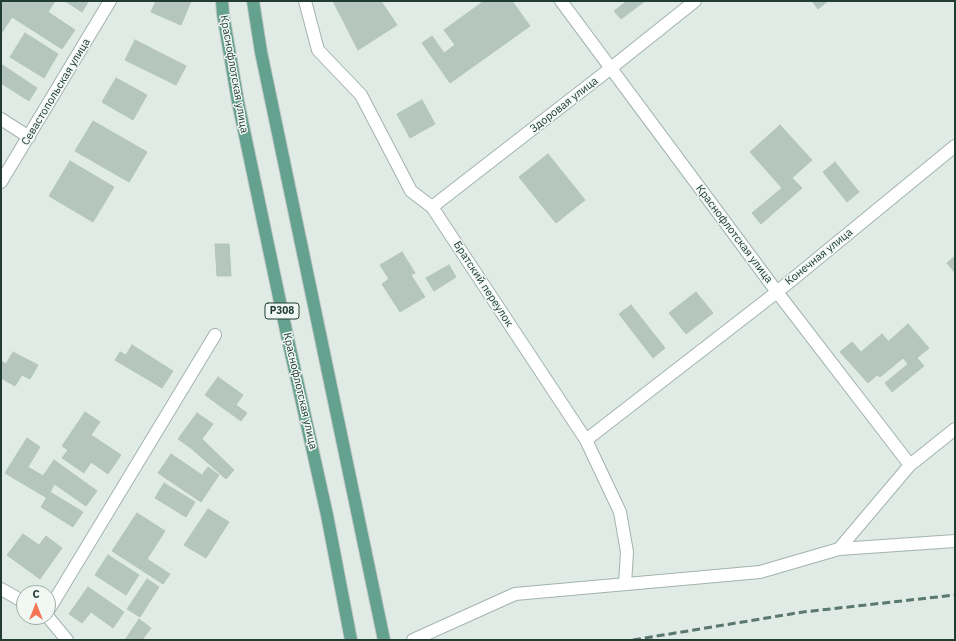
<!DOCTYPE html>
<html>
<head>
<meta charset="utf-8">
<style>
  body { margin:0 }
  #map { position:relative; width:956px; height:641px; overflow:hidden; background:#e0ebe6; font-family:"IBM Plex Sans",sans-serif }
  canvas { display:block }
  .frame { position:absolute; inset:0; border:2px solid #203c33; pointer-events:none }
  .north { position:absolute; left:16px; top:585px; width:40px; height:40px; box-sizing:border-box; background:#f1f8f4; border:1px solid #9dada7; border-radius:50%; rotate:0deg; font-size:11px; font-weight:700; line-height:16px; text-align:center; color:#203c33 }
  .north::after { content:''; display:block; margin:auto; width:14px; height:18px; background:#f47555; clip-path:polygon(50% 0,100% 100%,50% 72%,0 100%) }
</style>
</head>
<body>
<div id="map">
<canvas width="956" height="641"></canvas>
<div class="frame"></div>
<div class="north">С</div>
</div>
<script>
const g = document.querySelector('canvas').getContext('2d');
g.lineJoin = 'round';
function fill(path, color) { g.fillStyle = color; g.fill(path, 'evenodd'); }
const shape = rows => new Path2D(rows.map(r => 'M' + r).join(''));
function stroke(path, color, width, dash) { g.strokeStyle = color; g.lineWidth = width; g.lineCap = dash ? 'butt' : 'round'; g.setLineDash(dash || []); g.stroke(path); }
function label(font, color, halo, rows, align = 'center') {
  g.font = font + ' "IBM Plex Sans",sans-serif'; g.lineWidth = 3; g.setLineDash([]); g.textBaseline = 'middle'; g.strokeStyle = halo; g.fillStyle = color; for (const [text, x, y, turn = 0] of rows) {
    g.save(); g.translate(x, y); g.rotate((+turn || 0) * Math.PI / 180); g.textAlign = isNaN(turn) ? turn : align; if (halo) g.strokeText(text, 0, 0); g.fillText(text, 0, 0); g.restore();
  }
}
const building = shape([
  [1,1,55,1,48,12,75,30,62,49,12,17,1,34,1,1],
  [65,1,86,1,88,2,82,12,65,1],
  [156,1,191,1,181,25,151,12,156,1],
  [333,1,381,1,397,25,358,50,333,1],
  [484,1,512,1,530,26,450,83,422,43,432,36,444,53,455,45,444,30,484,1],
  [627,1,645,1,621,19,614,11,627,1],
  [812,1,828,1,818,9,812,1],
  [25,33,58,54,44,78,10,57,25,33],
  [135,40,186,66,176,85,125,60,135,40],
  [1,64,37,88,29,101,1,83,1,64],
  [116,78,147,95,133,120,102,102,116,78],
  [422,100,435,124,410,138,397,114,422,100],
  [93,121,147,152,129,182,75,151,93,121],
  [780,125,812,160,792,178,802,188,761,224,752,213,782,188,750,152,780,125],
  [548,154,585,200,556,223,519,177,548,154],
  [70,161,114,187,93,222,49,196,70,161],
  [835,162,859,192,847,202,823,172,835,162],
  [215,244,229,244,231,276,217,276,215,244],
  [402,252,415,273,411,275,425,297,400,312,382,284,389,279,380,265,402,252],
  [955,256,955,273,947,263,955,256],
  [449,265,456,277,434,291,426,278,449,265],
  [696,292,713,313,686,334,669,313,696,292],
  [631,305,665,348,653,358,619,314,631,305],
  [908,324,929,348,917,358,924,366,892,392,885,383,908,364,889,341,908,324],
  [882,334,903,358,880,377,877,375,868,383,840,352,852,342,861,352,882,334],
  [132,345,173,371,162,388,115,360,120,352,126,355,132,345],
  [13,352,38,365,30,379,22,375,15,386,1,378,1,361,6,364,13,352],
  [218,377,243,395,236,405,247,413,241,421,205,395,218,377],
  [85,412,100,422,91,435,121,455,108,474,91,462,84,473,62,458,68,450,62,446,85,412],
  [197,413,213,424,202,439,234,470,226,479,192,449,178,439,197,413],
  [27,438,40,447,28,467,55,483,47,498,5,473,27,438],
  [171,454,202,475,208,467,219,475,201,502,158,473,171,454],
  [54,460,97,491,86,506,43,476,54,460],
  [164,483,195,502,186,517,155,498,164,483],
  [50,492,83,512,73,527,41,507,50,492],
  [208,509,229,522,206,558,184,545,208,509],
  [137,513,165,531,147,559,170,574,163,584,112,551,137,513],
  [23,534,39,545,46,536,62,548,40,579,7,555,23,534],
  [108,555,139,575,126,595,95,575,108,555],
  [147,579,159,587,140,617,127,609,147,579],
  [88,587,124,612,113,628,91,612,82,623,69,614,88,587],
  [139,619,151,628,142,640,125,640,139,619]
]);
fill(building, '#b5c6bf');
stroke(building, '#b2c5bc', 1);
const minor = shape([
  [305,1,318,50,361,95,411,191,432,207,586,440,620,512,627,552,625,584],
  [561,1,777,292,910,465],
  [1,119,29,137],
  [1,182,110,1],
  [432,207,611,68,695,1],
  [586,440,777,292,955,146],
  [839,549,910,465,955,429],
  [1,589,24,602],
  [48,611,215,335],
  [48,617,67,640],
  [413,640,515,594,760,572,839,549,955,541]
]);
const major = shape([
  [222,1,223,14,238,102,287,335,327,515,351,640],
  [253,1,261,52,384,640]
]);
stroke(minor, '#a3b3ad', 14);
stroke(major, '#c1c8c6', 14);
stroke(minor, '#fff', 12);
stroke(major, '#64a28f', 12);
stroke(shape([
  [633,640,803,612,955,595]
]), '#5b786f', 3, [8, 4]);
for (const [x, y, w] of [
  [282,311,34]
]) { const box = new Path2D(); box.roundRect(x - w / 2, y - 8, w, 16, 3); g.fillStyle = '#f1f8f4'; g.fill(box); stroke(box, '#203c33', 1); }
label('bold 10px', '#203c33', null, [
  ["P308",282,311]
]);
label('11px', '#203c33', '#f1f8f4', [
  ["Краснофлотская улица",234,74,80],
  ["Севастопольская улица",56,92,-59],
  ["Здоровая улица",564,105,-38],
  ["Краснофлотская улица",734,234,53],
  ["Конечная улица",819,257,-39],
  ["Братский переулок",483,284,57],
  ["Краснофлотская улица",300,391,77]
]);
</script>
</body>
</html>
